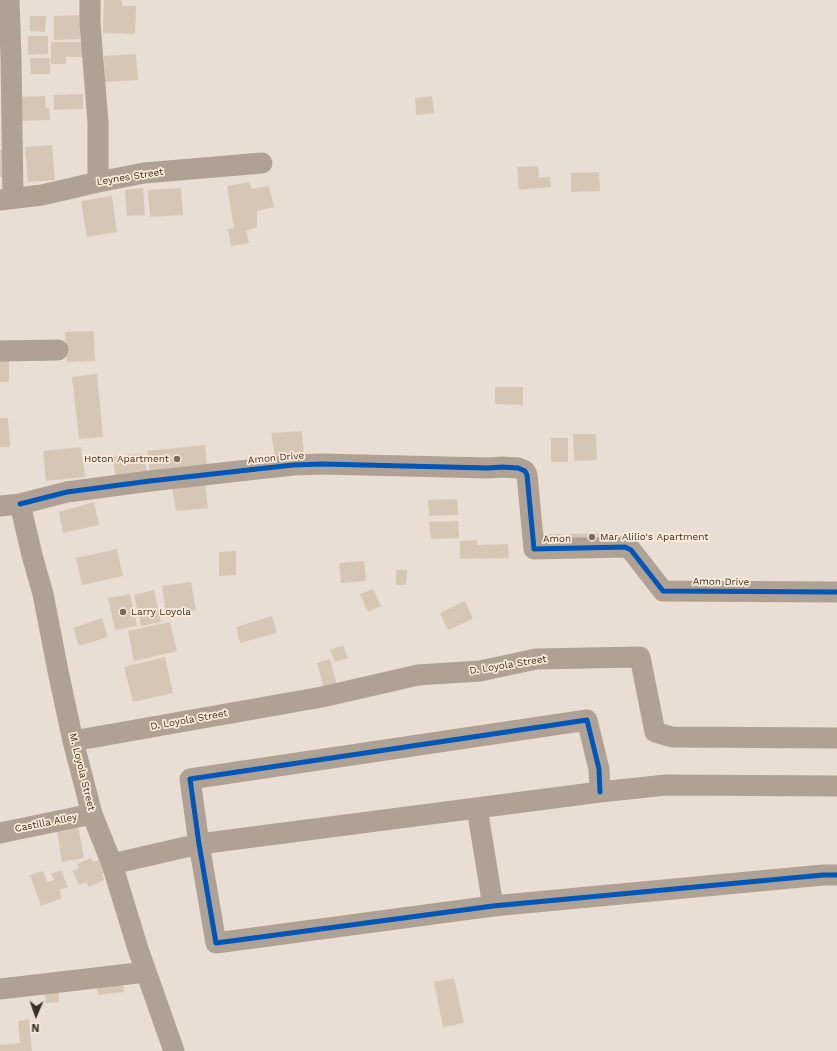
<!DOCTYPE html>
<html>
<head>
<meta charset="utf-8">
<style>
  body { margin:0 }
  #map { position:relative; width:837px; height:1051px; overflow:hidden; background:#e9ded3; font-family:"Work Sans",sans-serif }
  canvas { display:block }
  .north { position:absolute; left:16px; top:995px; width:40px; height:40px; -webkit-text-stroke:3px #ffebd7; paint-order:stroke; rotate:182deg; font-size:11px; font-weight:700; line-height:16px; text-align:center; color:#383028 }
  .north::after { content:''; display:block; margin:auto; width:14px; height:18px; background:#383028; clip-path:polygon(50% 0,100% 100%,50% 72%,0 100%) }
</style>
</head>
<body>
<div id="map">
<canvas width="837" height="1051"></canvas>
<div class="north">N</div>
</div>
<script>
const g = document.querySelector('canvas').getContext('2d');
g.lineJoin = 'round';
function fill(path, color) { g.fillStyle = color; g.fill(path, 'evenodd'); }
const shape = rows => new Path2D(rows.map(r => 'M' + r).join(''));
function stroke(path, color, width, dash) { g.strokeStyle = color; g.lineWidth = width; g.lineCap = dash ? 'butt' : 'round'; g.setLineDash(dash || []); g.stroke(path); }
function label(font, color, halo, rows, align = 'center') {
  g.font = font + ' "Work Sans",sans-serif'; g.lineWidth = 3.5; g.setLineDash([]); g.textBaseline = 'middle'; g.strokeStyle = halo; g.fillStyle = color; for (const [text, x, y, turn = 0] of rows) {
    g.save(); g.translate(x, y); g.rotate((+turn || 0) * Math.PI / 180); g.textAlign = isNaN(turn) ? turn : align; if (halo) g.strokeText(text, 0, 0); g.fillText(text, 0, 0); g.restore();
  }
}
fill(shape([
  [104,0,122,0,122,6,136,6,135,34,103,33],
  [80,15,80,39,54,40,54,16],
  [30,16,46,16,45,32,30,31],
  [28,36,48,36,48,54,28,55],
  [51,42,85,42,84,57,66,57,66,64,51,64],
  [136,54,138,80,105,82,104,56],
  [30,58,50,58,50,74,31,74],
  [83,94,83,109,54,110,54,95],
  [45,96,46,108,49,108,50,120,21,121,20,97],
  [432,96,434,113,416,115,415,98],
  [52,145,55,180,28,182,25,147],
  [0,150,3,150,8,178,0,177],
  [538,166,539,178,550,177,551,187,519,190,517,167],
  [599,172,600,191,571,192,571,173],
  [249,182,252,189,269,186,274,207,257,211,257,227,246,231,249,243,231,246,228,229,234,228,227,186],
  [143,188,145,215,127,216,125,190],
  [181,188,183,215,150,217,148,190],
  [112,196,117,232,87,237,81,201],
  [94,331,95,361,67,362,65,332],
  [0,356,9,356,9,382,0,382],
  [97,374,103,437,79,439,72,377],
  [495,387,523,387,523,405,495,404],
  [0,418,8,418,10,447,0,447],
  [302,431,304,455,275,457,271,433],
  [573,434,596,434,597,460,574,461],
  [551,438,568,438,568,462,551,462],
  [205,445,207,466,150,473,147,451],
  [81,447,85,477,46,481,43,451],
  [144,453,148,479,116,483,113,457],
  [205,483,208,508,176,511,172,487],
  [457,499,458,515,429,516,428,500],
  [94,502,99,525,63,533,59,512],
  [458,521,459,538,431,539,429,522],
  [614,533,614,541,571,542,570,534],
  [543,534,562,534,563,543,543,543],
  [477,540,477,545,508,544,509,558,460,559,460,541],
  [117,549,123,576,82,585,76,558],
  [236,551,236,575,219,576,219,552],
  [364,561,366,581,341,583,339,563],
  [396,570,407,570,406,585,396,585],
  [191,582,196,610,166,614,162,586],
  [373,589,381,606,368,612,360,594],
  [154,590,161,622,141,626,134,595],
  [130,594,137,626,115,630,108,598],
  [465,601,473,619,448,630,440,613],
  [272,616,277,633,240,643,236,627],
  [102,618,108,637,79,646,73,628],
  [170,622,177,651,134,661,128,631],
  [343,645,348,658,335,662,330,650],
  [165,657,173,693,133,702,124,667],
  [330,659,338,689,325,692,317,663],
  [78,826,84,858,62,862,57,830],
  [91,858,93,862,99,860,105,873,102,874,104,880,89,887,86,882,79,885,73,871,79,868,77,864],
  [61,870,68,887,59,890,62,898,41,906,30,875,43,871,47,882,54,880,51,874],
  [454,978,464,1023,443,1027,434,982],
  [122,979,124,992,98,995,96,983],
  [58,985,59,1002,46,1003,44,986],
  [29,1019,32,1051,0,1051,0,1045,20,1043,18,1021]
]), '#d6c6b6');
stroke(shape([
  [9,0,11,57,13,198],
  [90,0,90,24,98,122,98,182],
  [0,200,42,195,98,182,144,173,262,163],
  [0,351,58,350],
  [20,504,67,492,150,481,293,465,322,464,488,468,502,467,518,468,525,471,527,475,534,549,625,547,631,550,663,591,837,592],
  [0,506,20,504,32,555,43,594,58,671,73,741,92,814,112,864,138,949,174,1051],
  [73,741,322,697,418,675,480,671,536,659,640,657,655,732,672,737,837,738],
  [600,792,599,769,587,720,190,779,199,844,216,943,493,906,823,875,837,875],
  [477,808,493,906],
  [0,833,92,814],
  [112,864,199,844,600,792,666,785,837,786],
  [0,989,146,972]
]), '#afa295', 21);
stroke(shape([
  [20,504,67,492,150,481,293,465,322,464,488,468,502,467,518,468,525,471,527,475,534,549,625,547,631,550,663,591,837,592],
  [600,792,599,769,587,720,190,779,199,844,216,943,493,906,823,875,837,875]
]), '#0057b8', 5);
for (const [x, y, r, color] of [
  [177,459,4,"#766d64"],
  [592,537,4,"#766d64"],
  [123,612,4,"#766d64"]
]) { const dot = new Path2D(); dot.arc(x, y, r, 0, 2 * Math.PI); g.fillStyle = color; g.fill(dot); stroke(dot, '#ffebd7', 1.5); }
label('10px', '#383028', '#ffebd7', [
  ["Leynes Street",130,177,-9],
  ["Amon Drive",276,458,-5],
  ["Amon",557,539,-1],
  ["Amon Drive",721,582,1],
  ["D. Loyola Street",508,665,-9],
  ["D. Loyola Street",189,720,-10],
  ["M. Loyola Street",82,772,76],
  ["Castilla Alley",46,823,-11]
]);
label('10px', '#383028', '#ffebd7', [
  ["Hoton Apartment",169,459,"right"],
  ["Mar Alilio's Apartment",600,537],
  ["Larry Loyola",131,612]
], 'left');
</script>
</body>
</html>
